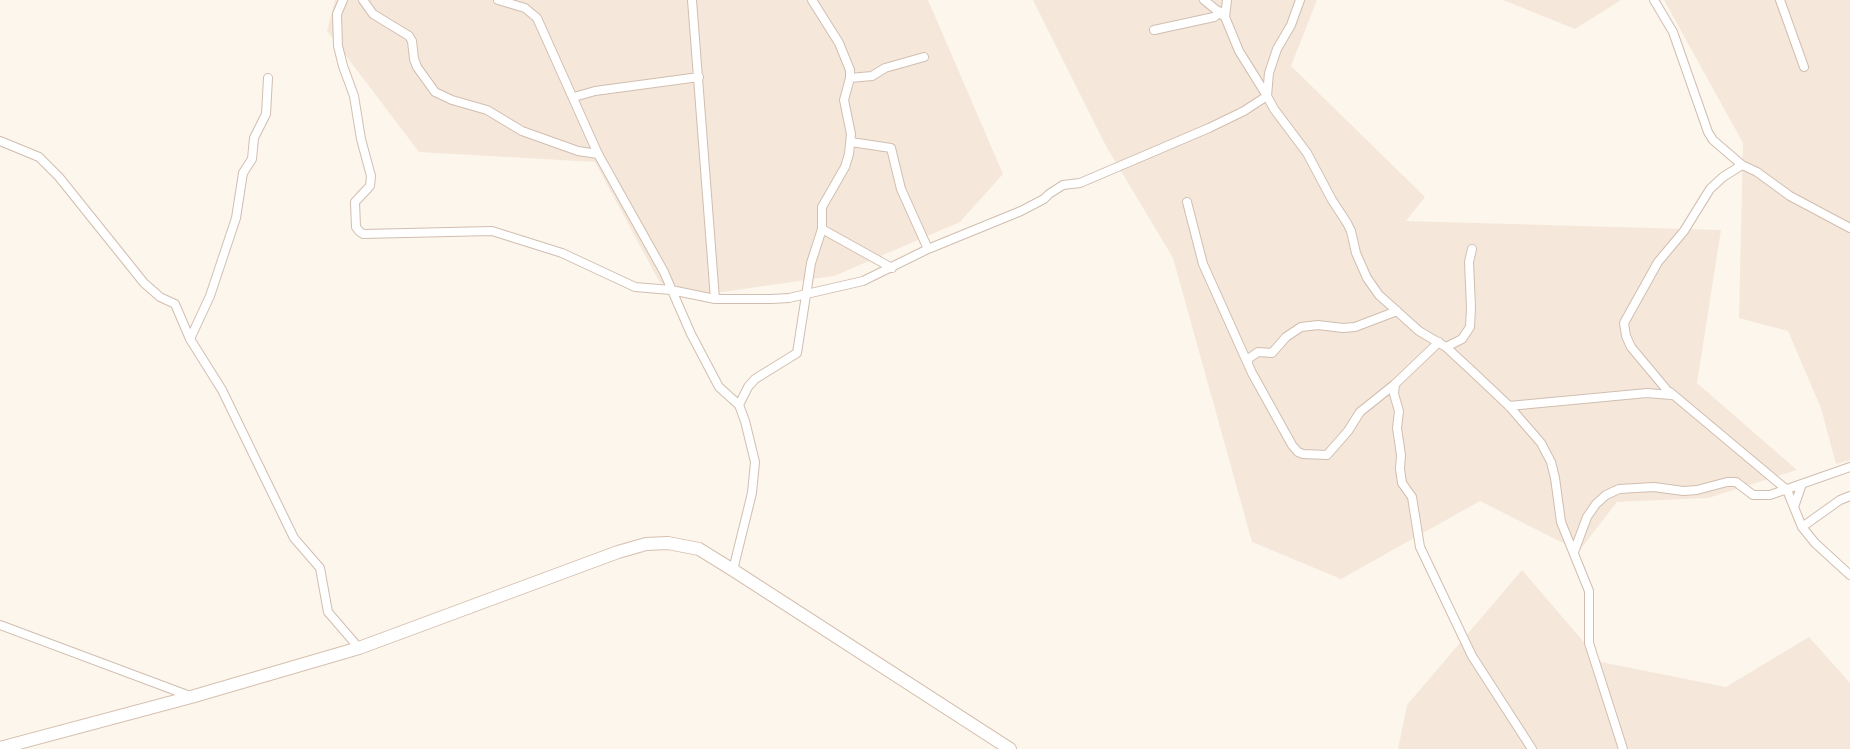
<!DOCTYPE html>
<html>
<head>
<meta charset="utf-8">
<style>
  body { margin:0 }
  canvas { display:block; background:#fdf6ec }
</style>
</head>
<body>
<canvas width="1850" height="749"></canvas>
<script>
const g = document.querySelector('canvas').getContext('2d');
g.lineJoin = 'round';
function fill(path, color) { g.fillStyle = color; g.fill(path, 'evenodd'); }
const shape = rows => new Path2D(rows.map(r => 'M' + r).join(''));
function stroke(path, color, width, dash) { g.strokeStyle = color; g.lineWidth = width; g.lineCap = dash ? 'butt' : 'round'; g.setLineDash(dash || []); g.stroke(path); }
fill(shape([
  [335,0,928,0,1003,174,960,222,834,276,708,294,660,283,595,162,419,152,327,31],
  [1033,0,1317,0,1291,66,1425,197,1406,221,1721,230,1697,383,1797,470,1708,498,1617,502,1579,551,1480,501,1341,579,1252,542,1173,258,1106,146],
  [1503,0,1621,0,1575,29],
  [1664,0,1850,0,1850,460,1836,464,1821,408,1788,331,1739,318,1743,143],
  [1522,570,1601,662,1726,687,1809,637,1850,683,1850,749,1398,749,1407,705]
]), '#f5e8da');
const street = shape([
  [343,0,337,14,338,46,343,66,354,96,361,139,371,176,370,186,355,202,356,227,359,231,363,234,492,231,562,253,635,287,671,290,715,299,771,299,789,298,863,281,928,249,1021,211,1044,199,1049,194,1063,185,1080,183,1209,128,1244,111,1267,96,1239,51,1225,17,1204,0],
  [363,0,373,14,409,36,412,41,414,59,417,67,435,92,452,100,487,110,522,131,578,151,598,154],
  [498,0,525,8,537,18,598,154,664,272,691,334,719,387,739,405,745,421,755,462,752,493,733,570],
  [692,0,715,299],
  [1300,0,1291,25,1277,49,1269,73,1267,96,1274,109,1307,153,1332,200,1347,223,1351,231,1356,253,1367,278,1379,295,1419,331,1446,347,1472,371,1509,406,1541,443,1551,462,1555,478,1561,522,1589,591,1589,643,1623,749],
  [1654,0,1673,32,1708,132,1713,140,1742,165,1757,172,1790,196,1850,228],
  [1780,0,1804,67],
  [1225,17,1227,0],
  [1154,30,1214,17,1218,14,1219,11],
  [850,78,872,76,885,68,924,57],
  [574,97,595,91,699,77],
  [0,141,39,157,59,177,144,283,160,297,175,304,190,339,222,390,294,538,320,568,328,612,359,648],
  [851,142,891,148,901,189,928,249],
  [1187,202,1203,264,1252,373,1292,445,1298,452,1303,454,1327,455,1348,431,1360,412,1395,384,1439,342],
  [822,229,892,268],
  [190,339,210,296,236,218,243,173,252,159,254,138,266,114,268,78],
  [1446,347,1462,339,1470,327,1471,307,1469,262,1472,249],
  [1248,363,1248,359,1258,352,1272,353,1286,337,1301,327,1318,325,1343,328,1355,327,1397,311],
  [1395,384,1394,394,1399,411,1397,428,1401,455,1400,469,1402,483,1412,497,1420,547,1472,656,1532,749],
  [1671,395,1631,347,1626,336,1624,323,1658,262,1684,231,1710,189,1723,177,1742,165],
  [739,405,748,387,755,379,797,353,811,263,822,229,822,207,845,167,849,154,851,134,844,100,850,78,850,70,839,43,812,0],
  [1509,406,1647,393,1671,395,1670,392,1787,490,1802,527,1815,543,1850,575],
  [1794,507,1802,484],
  [1802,527,1840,500,1850,496],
  [1574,552,1587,517,1596,504,1606,495,1619,489,1654,487,1683,491,1697,490,1727,482,1736,482,1753,495,1770,495,1850,467],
  [0,625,190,696]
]);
const secondary = shape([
  [0,748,191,697,359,648,618,552,646,544,668,543,699,549,733,570,1010,749]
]);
stroke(street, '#d1beb0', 10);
stroke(secondary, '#d6c0b0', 14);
stroke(street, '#fff', 8);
stroke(secondary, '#fff', 12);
</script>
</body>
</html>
